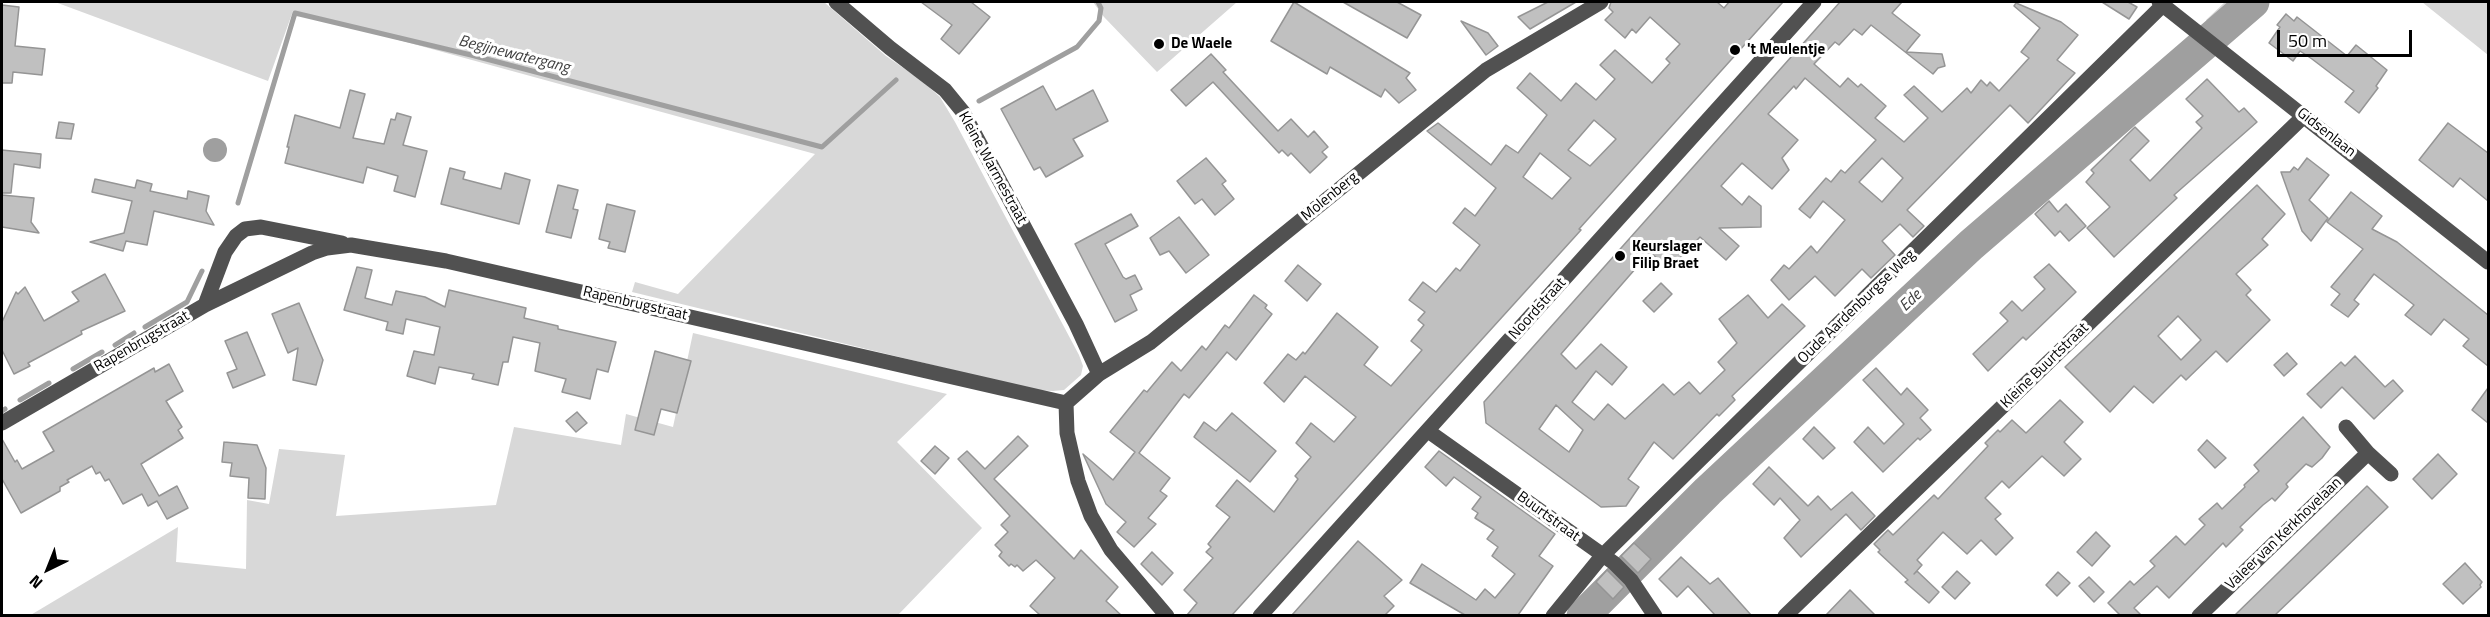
<!DOCTYPE html>
<html>
<head>
<meta charset="utf-8">
<style>
  body { margin:0 }
  #map { position:relative; width:2490px; height:617px; overflow:hidden; background:#fff; font-family:"Titillium Web",sans-serif }
  canvas { display:block }
  .frame { position:absolute; inset:0; border:3px solid #000; pointer-events:none }
  .north { position:absolute; left:18px; top:539px; width:60px; height:60px; -webkit-text-stroke:4px #fff; paint-order:stroke; rotate:223deg; font-size:16px; font-weight:700; line-height:24px; text-align:center; color:#000 }
  .north::after { content:''; display:block; margin:auto; width:21px; height:27px; background:#000; clip-path:polygon(50% 0,100% 100%,50% 72%,0 100%) }
  .scale { position:absolute; left:2277px; top:30px; width:135px; height:27px; box-sizing:border-box; border:3px solid #000; border-top:0; padding-left:8px; font-size:18px; line-height:21px; white-space:nowrap; color:#000; -webkit-text-stroke:4px #fff; paint-order:stroke }
</style>
</head>
<body>
<div id="map">
<canvas width="2490" height="617"></canvas>
<div class="frame"></div>
<div class="north">N</div>
<div class="scale">50 m</div>
</div>
<script>
const g = document.querySelector('canvas').getContext('2d');
g.lineJoin = 'round';
function fill(path, color) { g.fillStyle = color; g.fill(path, 'evenodd'); }
const shape = rows => new Path2D(rows.map(r => 'M' + r).join(''));
function stroke(path, color, width, dash) { g.strokeStyle = color; g.lineWidth = width; g.lineCap = dash ? 'butt' : 'round'; g.setLineDash(dash || []); g.stroke(path); }
function label(font, color, halo, rows, align = 'center') {
  g.font = font + ' "Titillium Web",sans-serif'; g.lineWidth = 6; g.setLineDash([]); g.textBaseline = 'middle'; g.strokeStyle = halo; g.fillStyle = color; for (const [text, x, y, turn = 0] of rows) {
    g.save(); g.translate(x, y); g.rotate((+turn || 0) * Math.PI / 180); g.textAlign = isNaN(turn) ? turn : align; if (halo) g.strokeText(text, 0, 0); g.fillText(text, 0, 0); g.restore();
  }
}
fill(shape([
  [55,2,824,2,886,56,921,80,940,97,955,122,1079,355,1083,366,1081,375,1064,390,1053,391,1035,390,632,292,635,282,678,294,815,154,293,11,268,81],
  [1093,2,1237,2,1157,72,1104,17],
  [2225,2,2258,2,2218,33,2206,20],
  [2422,2,2488,2,2488,55],
  [693,333,947,394,897,442,982,528,898,615,29,616,178,527,176,562,246,569,247,500,269,504,279,449,345,455,336,516,496,505,514,427,621,445,626,414,673,427]
]), '#d8d8d8');
fill(shape([
  '203 150a12 12 0 1 1 24 0a12 12 0 1 1-24 0Z'
]), '#9f9f9f');
stroke(shape([
  [979,101,1077,47,1099,21,1101,8,1098,2],
  [238,203,295,13,471,55,822,147,896,80],
  [145,327,187,302,202,271],
  [115,345,134,333],
  [73,369,102,352],
  [20,400,49,383],
  [2,411,5,409]
]), '#9f9f9f', 5);
stroke(shape([
  [1583,616,1708,491,1971,245,2253,2]
]), '#9f9f9f', 33);
const building = shape([
  [921,2,971,2,990,17,959,54,941,39,952,25,921,2],
  [1294,2,1410,73,1406,78,1416,90,1399,103,1385,89,1381,97,1330,67,1327,74,1271,41,1294,2],
  [1343,2,1397,2,1421,15,1407,38,1343,2],
  [1548,2,1576,2,1530,29,1518,17,1548,2],
  [1611,2,1717,2,1724,8,1729,2,1783,2,1579,229,1581,230,1232,615,1187,615,1197,603,1184,590,1213,558,1206,552,1211,547,1208,544,1230,517,1216,506,1237,480,1274,512,1298,479,1295,476,1311,457,1296,443,1311,423,1334,442,1356,417,1305,376,1284,402,1264,383,1288,354,1296,360,1303,352,1305,354,1337,313,1378,347,1364,365,1391,386,1422,350,1411,341,1424,325,1418,320,1425,312,1409,300,1423,282,1436,292,1456,268,1460,271,1480,245,1453,223,1465,208,1475,216,1496,188,1427,131,1438,123,1491,165,1506,145,1518,153,1547,115,1517,88,1530,73,1561,101,1576,83,1596,100,1615,79,1600,65,1615,50,1652,83,1670,63,1666,59,1680,44,1650,17,1636,33,1632,29,1625,38,1605,20,1613,12,1609,8,1611,2],
  [1594,120,1616,139,1590,166,1568,150,1594,120],
  [1540,153,1571,178,1552,199,1523,177,1540,153],
  [1840,2,1902,2,1892,13,1920,35,1906,52,1942,54,1945,66,1938,68,1933,74,1871,25,1862,35,1854,29,1839,45,1835,42,1814,64,1840,87,1848,78,1858,87,1861,84,1886,106,1875,118,1904,142,1928,118,1904,95,1914,86,1942,112,1967,88,1971,93,1981,80,1987,86,1990,82,1999,91,2029,58,2021,52,2040,28,2014,6,2016,3,2061,22,2078,35,2057,60,2075,73,2028,123,2010,105,1907,210,1924,226,1913,237,1900,224,1882,241,1895,255,1871,278,1862,269,1835,296,1815,276,1789,300,1771,280,1784,265,1789,269,1811,246,1817,253,1845,220,1823,201,1810,218,1799,209,1826,178,1831,182,1841,170,1845,173,1876,140,1805,78,1796,89,1794,86,1768,114,1798,140,1782,158,1789,170,1772,189,1742,163,1721,186,1742,205,1749,196,1761,206,1761,227,1719,228,1739,246,1726,260,1700,237,1677,261,1672,257,1665,265,1650,252,1561,354,1576,369,1601,344,1627,367,1612,385,1596,371,1572,402,1594,420,1608,404,1625,419,1663,384,1674,395,1689,382,1700,394,1725,370,1718,362,1737,343,1719,319,1748,295,1768,318,1782,304,1805,326,1732,396,1735,400,1719,416,1717,414,1673,459,1654,442,1628,479,1639,487,1626,506,1601,507,1486,423,1484,402,1840,2],
  [1882,158,1903,178,1882,202,1859,182,1882,158],
  [1556,405,1583,430,1569,452,1539,429,1556,405],
  [2102,2,2128,2,2137,7,2129,19,2102,2],
  [2,5,19,7,15,46,45,49,42,75,13,72,12,83,2,83,2,5],
  [2286,14,2294,21,2297,17,2347,56,2356,45,2387,70,2376,86,2378,88,2359,113,2345,102,2354,91,2312,59,2300,51,2293,61,2269,43,2280,27,2277,25,2286,14],
  [1461,21,1488,33,1498,46,1486,55,1461,21],
  [1211,54,1226,70,1223,72,1278,131,1291,119,1308,137,1314,131,1328,147,1322,152,1327,157,1310,173,1291,153,1288,156,1282,150,1279,153,1213,82,1186,106,1171,90,1211,54],
  [2207,79,2239,112,2244,108,2257,122,2174,195,2177,198,2114,257,2087,228,2110,207,2086,182,2094,173,2091,170,2135,127,2149,141,2130,160,2150,181,2202,128,2196,122,2203,116,2186,99,2207,79],
  [1043,86,1056,110,1093,90,1108,121,1073,139,1083,156,1046,177,1040,167,1034,170,1001,109,1043,86],
  [350,90,365,94,353,138,384,144,391,119,395,120,397,113,411,117,403,145,427,151,415,197,394,191,398,176,367,167,363,183,285,163,289,147,287,147,295,115,340,128,350,90],
  [59,122,74,124,71,139,56,138,59,122],
  [2448,123,2488,153,2488,201,2460,178,2453,187,2419,160,2448,123],
  [2,150,41,154,40,168,14,164,11,193,2,193,2,150],
  [1206,158,1226,181,1222,184,1234,199,1215,215,1202,199,1195,204,1177,181,1206,158],
  [2307,158,2329,175,2309,200,2328,218,2311,241,2302,231,2281,172,2290,172,2294,167,2298,170,2307,158],
  [450,168,465,172,463,179,501,189,505,173,530,180,519,224,441,204,450,168],
  [95,179,135,188,137,180,152,184,150,191,187,199,188,191,209,196,206,211,214,225,154,211,147,245,126,241,123,251,90,242,124,233,132,201,92,192,95,179],
  [558,185,578,190,573,209,578,210,571,238,546,232,558,185],
  [2257,185,2285,214,2262,239,2268,245,2236,274,2251,290,2246,295,2270,320,2227,362,2216,351,2186,380,2181,375,2153,403,2134,386,2110,412,2065,367,2257,185],
  [2178,316,2201,340,2181,360,2158,336,2178,316],
  [2351,192,2382,216,2372,229,2397,242,2488,315,2488,366,2463,346,2469,339,2444,319,2431,335,2405,315,2414,305,2374,274,2354,300,2359,304,2348,317,2331,305,2340,294,2331,287,2363,249,2327,222,2351,192],
  [2,195,34,198,31,222,39,233,2,227,2,195],
  [2049,201,2058,212,2066,204,2086,226,2069,241,2060,231,2055,236,2035,214,2049,201],
  [607,204,635,211,625,252,608,248,610,242,599,239,607,204],
  [1131,214,1138,226,1105,244,1123,277,1126,279,1135,275,1142,289,1130,295,1137,310,1115,322,1075,244,1131,214],
  [1179,217,1209,255,1186,273,1169,251,1160,255,1150,238,1179,217],
  [2049,264,2076,292,2026,340,2023,337,1988,371,1973,354,2008,321,2000,313,2012,301,2022,311,2045,289,2034,277,2049,264],
  [1298,265,1321,284,1307,301,1285,281,1298,265],
  [357,267,372,270,365,298,392,305,396,291,425,297,445,307,449,290,526,308,524,318,558,326,558,329,616,342,608,372,597,369,590,399,562,392,566,379,535,371,540,343,513,337,508,362,503,362,498,385,472,379,474,374,439,367,435,384,407,376,414,351,434,355,440,327,406,319,403,334,386,330,388,322,344,310,357,267],
  [105,274,125,311,81,331,82,334,28,363,30,366,14,374,2,350,2,322,16,292,18,294,25,287,44,321,79,301,72,292,105,274],
  [1661,283,1672,294,1654,312,1643,301,1661,283],
  [1254,295,1267,305,1265,308,1272,314,1236,360,1227,352,1189,398,1184,394,1139,453,1170,478,1160,491,1167,496,1148,518,1156,524,1134,547,1117,532,1126,522,1106,504,1083,454,1113,480,1135,452,1110,432,1144,390,1147,392,1172,362,1181,371,1202,346,1206,350,1225,325,1229,328,1254,295],
  [299,303,323,360,316,385,293,380,298,348,288,353,272,314,299,303],
  [247,332,265,375,233,388,227,373,237,369,225,341,247,332],
  [655,351,691,361,677,413,661,409,654,435,635,430,655,351],
  [2287,353,2297,364,2284,376,2274,365,2287,353],
  [2355,356,2385,387,2393,380,2403,391,2374,419,2342,387,2321,408,2307,394,2341,362,2345,366,2355,356],
  [169,364,183,391,166,401,182,427,178,430,183,438,141,464,159,496,177,486,188,508,167,519,157,501,148,506,142,494,123,504,109,479,105,481,100,472,96,474,92,466,67,480,69,482,60,487,60,491,21,513,2,479,2,439,15,462,17,460,22,469,54,451,43,432,154,368,155,372,169,364],
  [1876,368,1901,395,1907,388,1928,410,1920,418,1931,430,1920,440,1918,438,1883,472,1854,442,1868,427,1884,444,1904,424,1863,380,1876,368],
  [2488,388,2488,423,2472,410,2488,388],
  [2060,400,2083,422,2064,442,2081,459,2064,476,2042,456,2009,488,2002,481,1985,498,2001,514,1995,519,2013,538,1996,555,1981,540,1967,554,1943,532,1917,560,1922,565,1914,574,1917,571,1939,592,1929,603,1905,582,1908,580,1878,552,1880,550,1874,544,1888,530,1893,535,1934,495,1938,499,1988,446,1985,443,1998,430,2000,432,2012,420,2026,433,2060,400],
  [577,412,587,423,576,432,566,421,577,412],
  [1232,413,1276,451,1250,482,1194,437,1204,422,1216,431,1232,413],
  [2303,417,2330,447,2322,458,2312,467,2306,464,2286,484,2288,487,2275,501,2272,498,2263,505,2240,527,2243,530,2226,547,2223,543,2169,598,2157,586,2134,608,2141,615,2120,615,2108,603,2130,581,2134,585,2155,566,2150,561,2176,536,2185,545,2205,525,2199,519,2217,503,2222,509,2245,487,2244,485,2259,471,2254,465,2303,417],
  [1814,427,1835,448,1823,459,1803,439,1814,427],
  [1018,436,1028,446,994,479,1074,559,1081,550,1118,587,1106,601,1121,615,1040,615,1030,606,1055,578,1036,560,1023,571,1017,565,1015,567,1011,564,1009,566,999,556,1002,552,995,545,1008,532,1001,525,1010,516,958,459,967,451,985,469,1018,436],
  [2207,440,2226,458,2215,468,2198,450,2207,440],
  [224,442,257,445,266,468,265,499,248,498,249,478,230,476,232,463,222,462,224,442],
  [935,446,949,458,935,474,921,461,935,446],
  [1439,451,1555,534,1539,556,1553,566,1518,615,1465,615,1410,583,1422,564,1476,600,1485,589,1495,598,1515,574,1492,556,1498,547,1487,539,1494,530,1475,518,1478,513,1472,509,1481,497,1454,477,1446,486,1425,467,1439,451],
  [2438,454,2457,474,2432,499,2413,479,2438,454],
  [1769,467,1808,506,1818,496,1831,510,1852,492,1875,516,1861,530,1846,514,1801,557,1784,538,1800,520,1780,498,1774,505,1753,484,1769,467],
  [2367,486,2388,507,2275,615,2235,615,2367,486],
  [2096,532,2110,546,2092,566,2077,552,2096,532],
  [1358,541,1402,580,1384,596,1394,606,1385,615,1292,615,1358,541],
  [1634,543,1651,559,1638,573,1621,556,1634,543],
  [1152,552,1173,573,1162,585,1141,564,1152,552],
  [1681,557,1710,584,1718,578,1751,615,1715,615,1688,586,1677,597,1659,579,1681,557],
  [2465,563,2482,582,2480,585,2481,587,2463,604,2443,584,2465,563],
  [1607,570,1624,587,1613,599,1596,582,1607,570],
  [1957,571,1970,583,1955,599,1942,587,1957,571],
  [2058,572,2070,583,2057,596,2046,585,2058,572],
  [2089,577,2104,592,2094,602,2079,586,2089,577],
  [1850,590,1875,615,1826,615,1850,590]
]);
fill(building, '#c0c0c0');
stroke(building, '#959595', 1.5);
stroke(shape([
  [836,2,890,48,945,90,963,112,1076,324,1099,374],
  [2159,2,2488,262],
  [205,305,225,252,236,236,245,229,261,227,342,243],
  [1066,403,1099,374,1151,342,1486,70,1601,2],
  [2,423,205,305,312,253,327,248,351,245,446,261,1066,403,1067,433,1078,481,1091,516,1111,550,1167,616],
  [2346,427,2368,453,2391,474],
  [1428,431,1614,563,1631,580,1655,616],
  [1260,616,1814,2],
  [1553,616,1602,556,2162,6],
  [1785,616,2304,116],
  [2199,616,2368,453]
]), '#515151', 15);
for (const [x, y, r, color] of [
  [1159,44,6,"#000"],
  [1735,50,6,"#000"],
  [1620,256,6,"#000"]
]) { const dot = new Path2D(); dot.arc(x, y, r, 0, 2 * Math.PI); g.fillStyle = color; g.fill(dot); stroke(dot, '#fff', 2); }
label('bold 15px', '#000', '#fff', [
  ["De Waele",1171,44],
  ["'t Meulentje",1747,50],
  ["Keurslager",1632,247],
  ["Filip Braet",1632,264]
], 'left');
label('15px', '#000', '#fff', [
  ["Gidsenlaan",2326,133,38],
  ["Kleine Warmestraat",992,168,61],
  ["Molenberg",1330,197,-39],
  ["Rapenbrugstraat",635,304,13],
  ["Oude Aardenburgse Weg",1857,307,-44],
  ["Noordstraat",1538,309,-48],
  ["Rapenbrugstraat",142,342,-30],
  ["Kleine Buurtstraat",2045,366,-44],
  ["Buurtstraat",1548,517,36],
  ["Valeer van Kerkhovelaan",2284,534,-44]
]);
label('italic 16px', '#404040', '#fff', [
  ["Begijnewatergang",514,55,14],
  ["Ede",1911,301,-43]
]);
</script>
</body>
</html>
